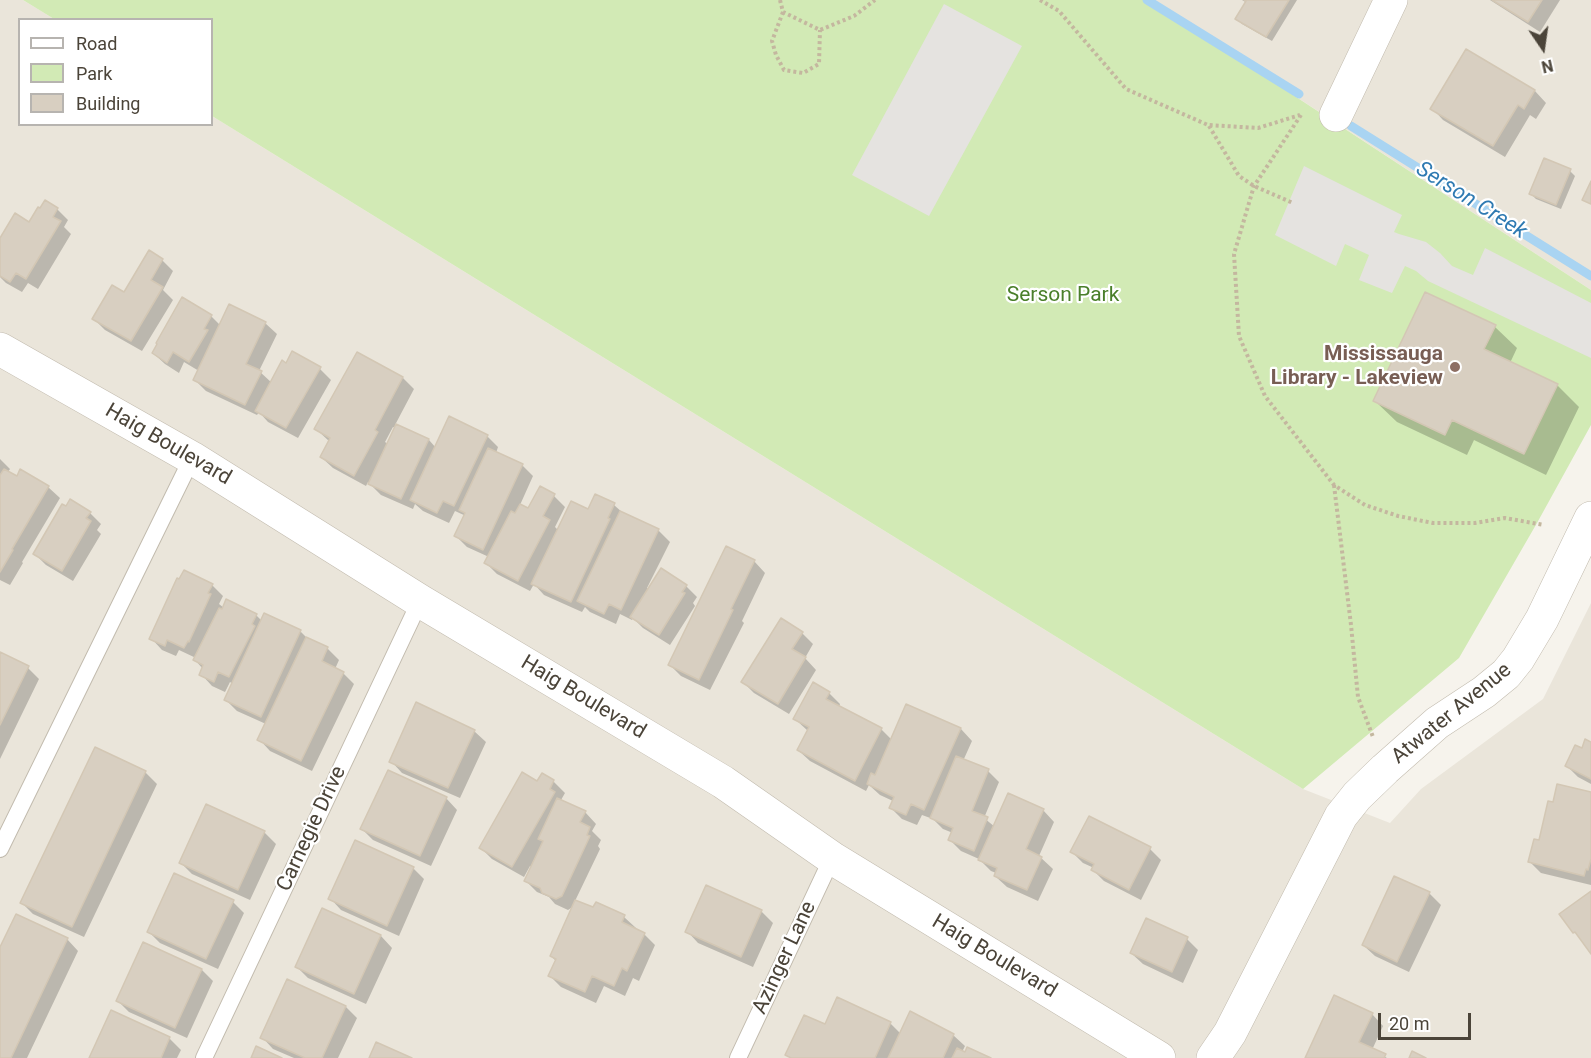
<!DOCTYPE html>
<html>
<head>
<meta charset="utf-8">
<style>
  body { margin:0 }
  #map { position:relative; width:1591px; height:1058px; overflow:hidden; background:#f6f3ec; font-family:Roboto,sans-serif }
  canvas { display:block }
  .legend { position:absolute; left:18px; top:18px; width:195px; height:108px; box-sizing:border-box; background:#fff; border:2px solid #b7b4b0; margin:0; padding:8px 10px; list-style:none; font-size:18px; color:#4b4439 }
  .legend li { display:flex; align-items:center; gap:12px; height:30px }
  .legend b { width:30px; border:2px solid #b7b4b0 }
  .north { position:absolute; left:1513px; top:18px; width:60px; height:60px; -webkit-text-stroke:4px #fff; paint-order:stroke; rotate:167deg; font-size:16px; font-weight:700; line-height:24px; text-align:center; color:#4b4439 }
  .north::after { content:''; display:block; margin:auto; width:21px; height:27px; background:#4b4439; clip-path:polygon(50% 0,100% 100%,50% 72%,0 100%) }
  .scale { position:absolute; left:1378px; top:1013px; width:93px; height:27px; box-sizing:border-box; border:3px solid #4b4439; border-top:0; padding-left:8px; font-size:18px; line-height:21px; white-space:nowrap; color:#4b4439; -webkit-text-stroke:4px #fff; paint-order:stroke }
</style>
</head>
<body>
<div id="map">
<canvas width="1591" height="1058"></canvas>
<ul class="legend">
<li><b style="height:8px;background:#fff"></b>Road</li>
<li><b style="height:16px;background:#d2eab5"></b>Park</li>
<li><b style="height:16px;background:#d8cfc1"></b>Building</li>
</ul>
<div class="north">N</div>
<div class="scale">20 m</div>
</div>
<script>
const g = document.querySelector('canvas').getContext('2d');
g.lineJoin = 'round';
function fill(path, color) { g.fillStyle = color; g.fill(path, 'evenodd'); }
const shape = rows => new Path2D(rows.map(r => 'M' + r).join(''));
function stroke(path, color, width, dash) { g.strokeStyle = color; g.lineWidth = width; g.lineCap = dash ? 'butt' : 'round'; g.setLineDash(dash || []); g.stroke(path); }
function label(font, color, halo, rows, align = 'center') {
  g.font = font + ' Roboto,sans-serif'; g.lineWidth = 4.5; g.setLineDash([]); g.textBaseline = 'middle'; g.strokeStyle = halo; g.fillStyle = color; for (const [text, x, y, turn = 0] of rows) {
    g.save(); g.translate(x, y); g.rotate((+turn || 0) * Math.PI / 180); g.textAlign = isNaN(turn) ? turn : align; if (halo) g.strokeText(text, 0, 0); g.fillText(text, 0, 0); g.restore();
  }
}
fill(shape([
  [0,0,23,0,54,19,20,20,20,124,212,124,212,116,1303,789,1390,823,1421,789,1543,699,1591,603,1591,1058,0,1058],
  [1148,0,1591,0,1591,290,1353,134]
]), '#eae5da');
fill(shape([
  [23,0,1148,0,1591,290,1591,425,1537,523,1459,658,1303,789,212,116,212,20,54,19]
]), '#d2eab5');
fill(shape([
  [944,4,1022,46,929,216,852,175],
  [1304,166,1402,215,1394,232,1399,234,1426,242,1440,253,1452,266,1473,275,1485,248,1591,303,1591,358,1428,281,1416,271,1405,266,1392,293,1359,280,1369,255,1345,244,1336,266,1275,235]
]), '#e5e3e0');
fill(shape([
  [1242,0,1297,0,1272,41,1242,24,1237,19,1247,3],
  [1490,0,1560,0,1540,32],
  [1467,51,1535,91,1546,103,1536,119,1530,115,1505,157,1443,120,1432,108],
  [1570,171,1575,176,1561,209,1536,199,1531,194],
  [57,209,68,220,64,227,71,234,38,289,28,283,22,292,6,283,0,277,0,241],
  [162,260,173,271,163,290,173,300,142,351,105,330,94,319,124,294],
  [183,299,211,316,221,326,265,323,277,334,259,371,272,383,287,365,320,369,331,380,298,438,268,422,259,412,257,415,206,391,195,380,199,371,184,362,179,373,165,364,153,353],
  [1495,327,1517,348,1510,363,1557,385,1579,407,1546,475,1474,440,1467,455,1397,422,1375,401],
  [357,354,403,378,414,389,395,425,429,440,436,448,487,436,498,447,496,453,522,465,533,476,520,505,529,510,540,488,554,496,565,507,555,527,558,530,588,511,614,505,623,513,658,530,670,542,647,588,649,589,686,586,697,597,693,603,695,606,670,645,643,628,633,618,632,620,620,614,616,624,590,612,585,607,582,612,544,595,534,584,530,591,497,574,486,563,489,557,467,547,456,536,466,516,455,511,449,523,423,511,415,504,413,509,381,495,368,482,366,486,333,468,321,457,330,442,316,429],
  [393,427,396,428,388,444,385,442],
  [0,459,10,469,8,472,17,478,48,487,60,498,22,562,23,563,10,585,0,580],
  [90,513,101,524,97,530,101,534,73,581,46,565,34,553],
  [754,561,765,573,742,621,744,623,710,690,681,676,670,665],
  [212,585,223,596,219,604,224,608,256,615,262,621,300,631,308,639,328,649,339,660,335,669,343,673,354,684,312,771,270,751,259,739,266,724,237,711,226,700,233,684,230,682,225,692,212,686,201,674,203,669,195,660,196,658,179,650,176,656,162,650,151,638],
  [802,633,813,644,805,658,816,670,789,714,754,693,743,682],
  [0,654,28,668,39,679,0,759],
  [829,693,840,704,839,707,881,729,892,740,907,706,961,729,972,741,963,761,988,771,999,782,984,818,995,827,1043,810,1054,822,1039,856,1053,869,1038,901,1007,887,995,876,996,873,991,871,979,859,961,851,950,840,953,833,943,829,933,819,922,815,917,825,902,819,891,808,893,801,880,795,869,785,866,791,810,761,798,750,808,731,795,719],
  [474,731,486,742,460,798,402,773,391,761],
  [1591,744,1591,784,1578,777,1567,766,1583,749],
  [96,749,145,772,157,784,84,937,33,914,22,903],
  [542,775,553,781,565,793,561,800,585,812,596,824,592,831,601,840,598,846,600,849,575,901,594,909,596,904,624,917,636,928,635,930,644,934,655,945,639,981,633,978,625,996,604,986,596,1003,561,987,549,975,556,961,551,956,574,906,568,910,555,904,549,897,537,892,526,881,532,867,530,866,524,877,492,859,481,848,538,783],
  [1591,794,1591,885,1541,873,1530,862,1540,842,1554,804],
  [446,798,457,810,431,866,373,840,362,829],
  [207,806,264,832,276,844,250,900,192,874,181,863],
  [1090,818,1150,849,1161,860,1141,900,1104,881,1093,870,1094,868,1083,863,1072,852],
  [413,868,424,879,399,936,341,910,330,898],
  [1395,878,1429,893,1441,905,1409,972,1375,956,1363,945],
  [707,887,761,911,773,923,753,967,698,943,687,931],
  [233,902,244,913,218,969,160,943,149,932],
  [323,910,381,936,392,948,366,1004,308,978,297,967],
  [67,939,78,951,27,1058,0,1058,0,951],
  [1187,939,1198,950,1183,983,1143,964,1131,953],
  [144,944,202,970,213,981,187,1038,129,1012,118,1001],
  [288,981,346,1007,357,1018,338,1058,294,1058,273,1049,262,1037],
  [112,1012,170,1039,181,1050,177,1058,91,1058],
  [1372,1014,1383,1026,1372,1050,1387,1058,1307,1058],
  [890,1023,901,1034,953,1035,965,1046,962,1052,987,1058,790,1058,787,1055,826,1026]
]), '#0003');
stroke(shape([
  [1147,0,1299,94],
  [1351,126,1591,276]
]), '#a9d4f2', 9);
const building = shape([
  [1244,0,1289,0,1266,37,1235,19,1246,1,1244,0],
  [1492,0,1542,0,1528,22,1492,0],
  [1466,49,1535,90,1524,109,1518,105,1493,146,1430,109,1466,49],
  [1544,158,1571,169,1556,205,1529,194,1544,158],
  [1591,181,1591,204,1582,200,1591,181],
  [45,200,58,208,53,217,61,221,26,279,16,273,10,282,0,276,0,238,15,213,29,222,38,207,40,208,45,200],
  [149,250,163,259,151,280,163,287,131,341,92,319,112,285,124,292,149,250],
  [1425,292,1496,325,1484,349,1558,384,1524,454,1452,420,1445,435,1373,401,1425,292],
  [182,297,212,315,204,329,208,330,189,362,173,352,167,363,152,353,157,344,156,343,182,297],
  [229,304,266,322,246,364,262,371,245,405,193,380,229,304],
  [292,351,321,367,286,428,255,411,282,360,286,363,292,351],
  [357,352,403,377,375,430,378,432,354,476,320,457,330,438,314,429,357,352],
  [449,416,488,435,454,506,443,501,437,513,410,500,449,416],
  [396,424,429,439,401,499,368,484,396,424],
  [488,448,523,464,483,550,454,536,465,513,459,510,488,448],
  [4,469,17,476,20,469,49,486,12,549,13,550,0,572,0,475,4,469],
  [540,486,555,494,543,516,550,520,518,581,484,563,511,511,515,513,520,504,528,508,540,486],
  [595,494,615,503,608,518,610,519,571,602,531,584,571,501,588,509,595,494],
  [70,499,91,512,86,518,91,521,62,571,33,554,62,504,66,506,70,499],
  [620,511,659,529,621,610,609,604,604,614,577,601,620,511],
  [726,546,755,560,731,609,733,610,699,680,668,665,726,546],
  [661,568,687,585,682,592,685,593,659,635,630,617,661,568],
  [184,570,213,584,208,593,211,594,189,642,188,641,184,648,167,640,165,646,149,639,177,578,179,579,184,570],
  [226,599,257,614,252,624,255,626,229,677,218,672,214,682,199,675,203,665,193,660,219,608,222,609,226,599],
  [264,613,301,630,261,717,224,700,264,613],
  [781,618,803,632,792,649,806,657,778,704,741,682,781,618],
  [306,637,328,647,322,661,344,672,301,761,257,740,306,637],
  [0,652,29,666,0,725,0,652],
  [813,682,830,692,826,699,882,728,855,781,797,750,809,727,793,719,813,682],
  [416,702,475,730,448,788,389,762,416,702],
  [906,704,961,728,924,810,911,804,906,815,889,808,894,797,867,784,871,773,875,775,906,704],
  [1585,739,1591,742,1591,779,1565,766,1575,745,1582,748,1585,739],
  [95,747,146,771,72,927,20,903,95,747],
  [956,756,989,769,972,811,988,817,974,851,948,840,953,828,930,818,956,756],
  [388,770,447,797,420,856,360,829,388,770],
  [522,772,537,781,542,773,554,780,550,789,555,792,512,867,479,848,522,772],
  [1557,784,1591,792,1591,859,1588,870,1586,869,1584,876,1528,862,1534,839,1539,840,1548,801,1553,802,1557,784],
  [1008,793,1044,809,1026,849,1042,857,1027,890,994,876,997,868,978,860,1008,793],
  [557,798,586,811,580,822,590,827,587,835,590,836,562,896,556,899,542,893,540,888,524,881,543,841,538,839,557,798],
  [206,804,265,831,238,890,179,863,206,804],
  [1089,816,1151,847,1129,890,1091,870,1094,864,1070,852,1089,816],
  [355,840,414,867,387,926,328,899,355,840],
  [174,873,234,900,206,959,147,932,174,873],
  [1394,876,1430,892,1397,962,1362,945,1394,876],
  [706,885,762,910,741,957,685,932,706,885],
  [1591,891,1591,954,1575,932,1573,933,1559,914,1591,891],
  [575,900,593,907,596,902,625,915,622,922,645,933,627,971,622,968,614,986,592,976,585,992,548,976,556,959,550,956,575,900],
  [322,908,381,935,354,994,295,967,322,908],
  [16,914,68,938,11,1058,0,1058,0,947,16,914],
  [1146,918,1188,937,1172,972,1130,953,1146,918],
  [143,942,202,969,175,1028,116,1001,143,942],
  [287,979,346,1006,322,1058,305,1058,260,1038,287,979],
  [1334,995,1373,1013,1359,1042,1386,1054,1384,1058,1305,1058,1334,995],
  [837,997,891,1022,875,1058,791,1058,785,1055,804,1015,825,1024,837,997],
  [111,1010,170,1037,161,1058,89,1058,111,1010],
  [910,1011,954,1034,943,1058,888,1058,910,1011],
  [376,1042,412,1058,369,1058,376,1042],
  [256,1046,282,1058,251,1058,256,1046],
  [967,1047,991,1058,952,1058,957,1048,965,1052,967,1047],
  [1412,1051,1426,1058,1409,1058,1412,1051]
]);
fill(building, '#d8cfc1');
stroke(building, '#d3c7b4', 1.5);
const lane = shape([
  [0,849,192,458],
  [204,1058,420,601],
  [738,1058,832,858]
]);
const street = shape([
  [1336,115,1391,0],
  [0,349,192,458,420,601,723,782,832,858,1159,1058],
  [1213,1058,1230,1033,1341,816,1357,796,1385,769,1437,723,1484,692,1506,674,1518,659,1542,619,1591,518]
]);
stroke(lane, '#c2bbae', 18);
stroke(street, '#c2bbae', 34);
stroke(shape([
  [780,0,783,12,820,30,854,16,875,0],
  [1040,0,1059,11,1126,89,1208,125,1258,128,1300,115],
  [783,12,772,41,776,55,784,70,803,73,819,64,820,30],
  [1301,115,1254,186,1234,254,1239,336,1265,396,1334,485,1365,505,1398,516,1433,523,1475,523,1505,518,1544,525],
  [1209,126,1239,176,1254,186,1293,203],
  [1334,485,1351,625,1358,697,1373,737]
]), '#c4b79f', 4, [3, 3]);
stroke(lane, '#fff', 16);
stroke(street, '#fff', 33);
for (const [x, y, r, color] of [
  [1455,367,6,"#8d6e63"]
]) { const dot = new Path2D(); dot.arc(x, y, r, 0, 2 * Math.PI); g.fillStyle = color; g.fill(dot); stroke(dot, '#fff', 2); }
label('21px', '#4a7f2a', '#fff', [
  ["Serson Park",1063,296]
]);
label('bold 21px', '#785e54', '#fff', [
  ["Mississauga",1443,355],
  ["Library - Lakeview",1443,379]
], 'right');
label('21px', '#4b4439', '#fff', [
  ["Haig Boulevard",168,445,30],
  ["Haig Boulevard",583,698,31],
  ["Atwater Avenue",1452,714,-39],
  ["Carnegie Drive",312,829,-65],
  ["Haig Boulevard",994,957,31],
  ["Azinger Lane",785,958,-65]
]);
label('italic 22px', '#2e7ab2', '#fff', [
  ["Serson Creek",1471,201,32]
]);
</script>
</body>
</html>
